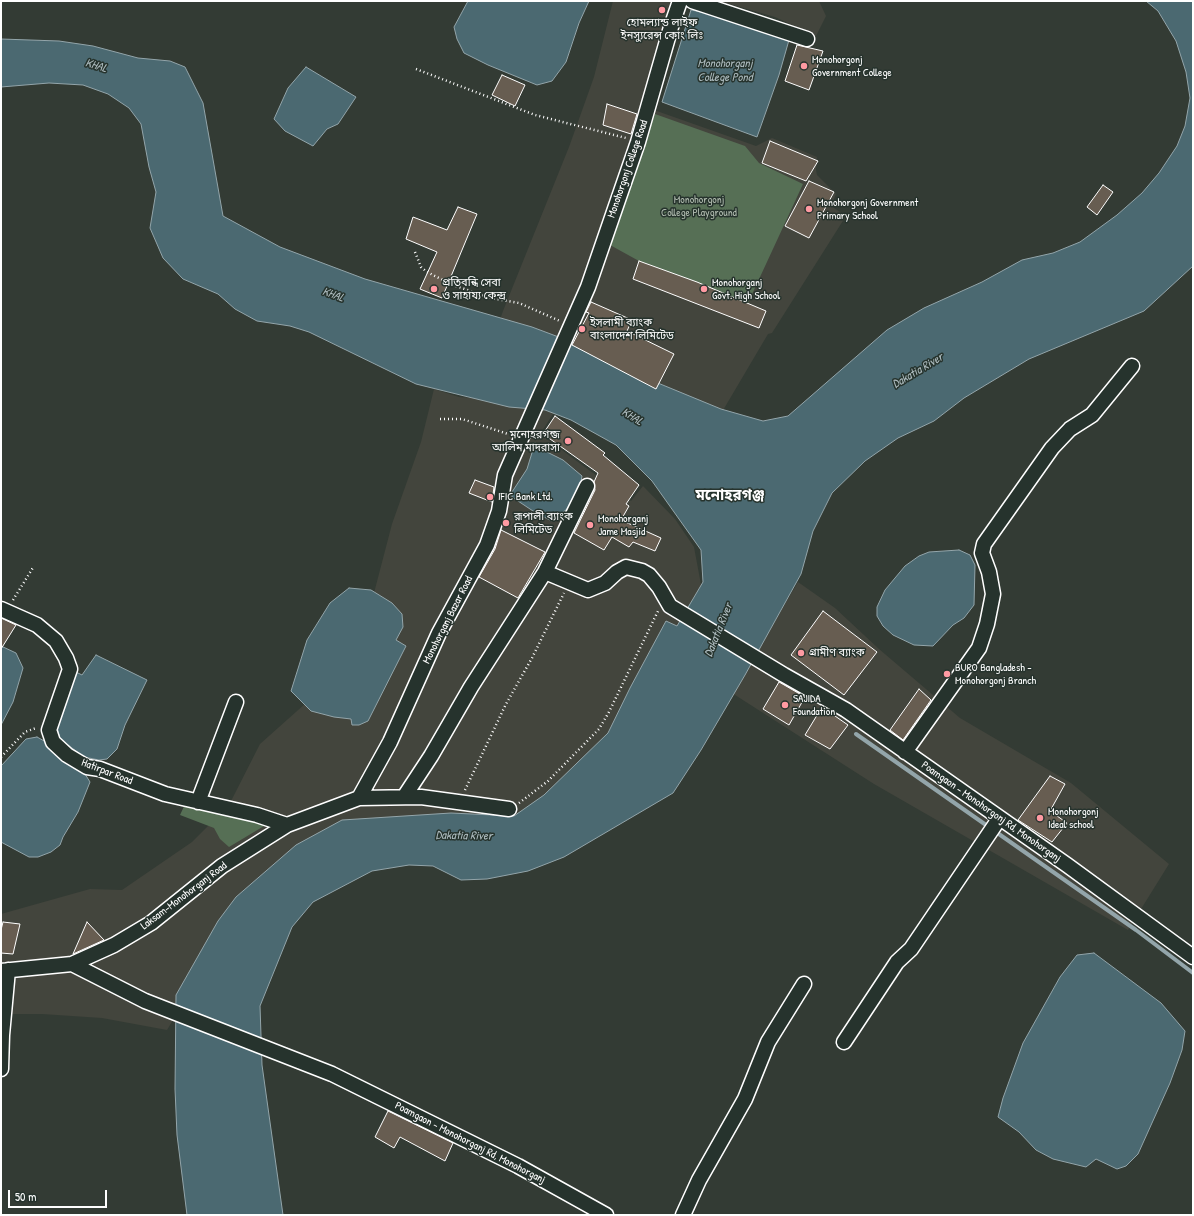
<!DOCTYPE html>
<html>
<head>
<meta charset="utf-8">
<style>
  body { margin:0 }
  #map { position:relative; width:1194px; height:1216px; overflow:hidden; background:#333b34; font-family:"Patrick Hand",sans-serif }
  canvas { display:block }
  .frame { position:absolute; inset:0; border:2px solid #fff; pointer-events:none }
  .scale { position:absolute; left:8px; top:1190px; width:99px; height:18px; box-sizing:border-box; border:2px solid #fff; border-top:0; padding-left:5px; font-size:12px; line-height:14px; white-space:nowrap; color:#fff; -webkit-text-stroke:3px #26332d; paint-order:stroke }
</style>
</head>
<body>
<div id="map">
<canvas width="1194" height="1216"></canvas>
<div class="frame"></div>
<div class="scale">50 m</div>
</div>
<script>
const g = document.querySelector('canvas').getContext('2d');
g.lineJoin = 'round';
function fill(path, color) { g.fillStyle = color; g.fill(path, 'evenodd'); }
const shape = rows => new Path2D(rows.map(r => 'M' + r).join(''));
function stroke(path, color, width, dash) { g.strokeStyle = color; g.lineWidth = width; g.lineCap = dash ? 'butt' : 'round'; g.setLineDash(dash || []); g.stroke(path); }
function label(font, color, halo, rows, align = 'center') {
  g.font = font + ' "Patrick Hand","Noto Sans Bengali",sans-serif'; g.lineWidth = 3; g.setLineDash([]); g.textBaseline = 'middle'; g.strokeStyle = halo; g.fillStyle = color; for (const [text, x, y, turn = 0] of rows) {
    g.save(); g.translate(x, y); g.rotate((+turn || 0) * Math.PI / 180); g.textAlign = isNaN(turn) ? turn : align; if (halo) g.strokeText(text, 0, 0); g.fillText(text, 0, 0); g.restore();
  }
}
fill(shape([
  [613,1,689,1,654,110,756,146,772,138,817,157,816,170,817,175,836,194,831,206,846,216,772,333,768,334,722,412,615,363,581,343,553,414,540,434,631,501,643,486,675,519,694,547,702,590,769,631,798,582,835,608,879,649,960,718,1071,783,1169,864,1128,930,874,784,657,645,611,733,518,820,343,823,192,988,167,1030,102,1018,42,1014,1,1014,1,914,90,889,122,890,192,842,229,805,260,744,306,703,374,593,392,524,421,442,434,389,459,397,473,398,503,311,569,147,594,77],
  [719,1,819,1,826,16,816,36,775,17]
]), '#43453d');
fill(shape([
  [655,114,745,146,759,163,803,184,748,303,639,261,610,245],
  [187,800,269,823,229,847,220,839,214,828,180,815]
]), '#566f55');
const water = shape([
  [468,1,589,1,579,23,566,62,552,81,537,85,488,65,464,53,457,39,454,27,468,1],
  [1146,1,1193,1,1193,266,1144,311,1029,359,964,398,934,421,898,438,865,461,832,493,813,531,801,574,745,675,701,750,673,793,564,857,528,871,487,879,461,880,433,866,409,865,372,871,313,902,292,927,260,1006,262,1065,283,1215,187,1215,177,1135,175,1089,176,995,218,921,236,897,296,845,342,820,451,813,514,816,544,795,608,733,630,688,666,621,677,626,703,582,701,550,652,481,616,445,571,420,545,410,509,407,416,384,309,332,290,326,257,321,235,309,218,294,183,279,163,258,150,228,156,192,149,167,141,124,129,108,108,94,83,85,49,83,1,87,1,39,59,41,93,46,138,58,170,61,185,67,203,103,223,216,280,247,365,279,532,327,572,342,636,374,721,409,763,421,788,416,887,330,924,308,982,282,1022,260,1053,253,1080,242,1117,215,1142,193,1159,173,1177,146,1185,126,1190,98,1186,72,1176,41,1158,11,1146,1],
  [691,10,718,15,789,40,779,75,757,137,662,102,691,10],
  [306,67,356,97,338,124,327,129,313,146,285,131,274,119,288,88,306,67],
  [535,443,545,451,563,460,582,476,579,493,567,509,552,521,536,513,512,497,512,492,527,469,535,443],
  [959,550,970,555,975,565,974,605,964,618,953,625,933,646,914,645,893,635,883,626,877,616,877,607,885,590,905,566,919,556,929,552,959,550],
  [349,588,371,590,392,603,402,614,403,627,396,640,406,646,368,721,359,725,352,725,351,719,334,717,311,711,291,691,307,640,330,603,349,588],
  [1,646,16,653,23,668,13,702,1,725,1,646],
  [96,655,147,680,125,725,117,749,107,759,99,760,84,757,60,739,56,723,76,672,82,675,96,655],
  [37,737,46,742,85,774,90,782,78,812,63,837,60,845,51,852,38,857,29,857,1,842,1,766,26,739,37,737],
  [1094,953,1161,1003,1185,1031,1182,1050,1170,1083,1138,1154,1126,1166,1117,1169,1096,1159,1086,1167,1053,1159,1036,1150,1019,1132,998,1117,1003,1098,1023,1043,1060,977,1077,955,1094,953]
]);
fill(water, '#4b6971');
stroke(water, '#93a5aa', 1);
stroke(shape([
  [856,734,1136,930,1193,973]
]), '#93a5aa', 4);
const building = shape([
  [797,45,823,51,809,90,785,81,797,45],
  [502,75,525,85,515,106,492,95,502,75],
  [607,104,637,114,631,134,603,125,607,104],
  [770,141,818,161,806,181,762,163,770,141],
  [809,181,834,192,809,238,785,226,809,181],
  [1103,185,1113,192,1097,215,1087,207,1103,185],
  [458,207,477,214,442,298,420,289,437,252,406,239,413,217,447,230,458,207],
  [639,261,697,282,766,311,759,328,633,279,639,261],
  [591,302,632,320,627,331,674,354,656,389,572,345,589,313,586,312,591,302],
  [555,416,605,453,603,455,639,485,626,504,629,506,621,520,661,538,655,551,633,542,629,547,612,537,604,550,574,533,595,490,594,482,598,473,543,434,555,416],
  [475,480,494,487,492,502,469,493,475,480],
  [501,530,545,552,518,598,479,577,495,549,501,530],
  [823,611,877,652,844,695,791,655,823,611],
  [1,618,16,625,1,649,1,618],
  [779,682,805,697,789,725,763,709,779,682],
  [919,689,931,700,903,740,890,730,919,689],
  [822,707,848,725,830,749,805,735,822,707],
  [1050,776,1065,784,1050,811,1067,823,1052,842,1018,820,1050,776],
  [3,922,20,924,13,954,1,953,1,930,3,922],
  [87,922,104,940,73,954,87,922],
  [388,1111,453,1143,445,1161,400,1137,394,1148,375,1137,388,1111]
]);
fill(building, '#675d51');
stroke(building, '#fff', 1);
const minor = shape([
  [692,1,807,39],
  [545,572,588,590,605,583,617,572,626,567,642,571,649,575,659,587,670,606,784,675,846,710,1067,865,1193,957],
  [1,609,37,625,56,641,66,658,70,669,49,730,53,742,67,755,87,767,100,769,165,794,257,815,287,825],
  [905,752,979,648,987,624,993,594,989,572,982,553,984,544,1052,448,1070,429,1092,415,1132,366],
  [404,797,431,756,471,687,545,572,587,486],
  [359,798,390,742,439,633,487,545,499,511,505,475,588,287,638,142,671,27,680,1],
  [198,802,236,702],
  [72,964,145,1001,332,1074,518,1166,606,1215],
  [1,971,72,964,114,945,151,923,222,866,287,825,359,798,421,797,509,809],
  [844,1042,897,962,911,949,999,819],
  [1,1069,2,1035,8,970],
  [683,1215,699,1180,745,1099,768,1042,804,984]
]);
stroke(minor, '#fff', 17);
stroke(shape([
  [416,69,535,115,626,138],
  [415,252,421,267,427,272,453,285,491,298,519,303,560,321],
  [440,419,462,419,508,434],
  [13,600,34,566],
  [1,757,25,732,36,728],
  [465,790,506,704,532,658,564,593],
  [519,803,548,781,599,729,609,712,658,611]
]), '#fff', 2.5, [1, 3]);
stroke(minor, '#26332d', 14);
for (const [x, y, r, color] of [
  [662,10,4,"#ff9aa2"],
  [804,66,4,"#ff9aa2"],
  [809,209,4,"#ff9aa2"],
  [434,289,4,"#ff9aa2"],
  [704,289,4,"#ff9aa2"],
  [582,329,4,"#ff9aa2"],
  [568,441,4,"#ff9aa2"],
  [490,497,4,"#ff9aa2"],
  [506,523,4,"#ff9aa2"],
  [590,525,4,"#ff9aa2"],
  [801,653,4,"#ff9aa2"],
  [947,674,4,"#ff9aa2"],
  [785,705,4,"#ff9aa2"],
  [1040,818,4,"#ff9aa2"]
]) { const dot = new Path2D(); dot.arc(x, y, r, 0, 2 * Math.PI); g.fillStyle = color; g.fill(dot); stroke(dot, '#26332d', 1.5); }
label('11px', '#fff', '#26332d', [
  ["হোমল্যান্ড লাইফ",662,23,"center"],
  ["ইনস্যুরেন্স কোং লিঃ",662,36,"center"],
  ["Monohorgonj",812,60],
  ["Government College",812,73],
  ["Monohorgonj Government",817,203],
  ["Primary School",817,216],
  ["প্রতিবন্ধি সেবা",442,283],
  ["ও সাহায্য কেন্দ্র",442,296],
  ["Monohorganj",712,283],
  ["Govt. High School",712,296],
  ["ইসলামী ব্যাংক",590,323],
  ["বাংলাদেশ লিমিটেড",590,336],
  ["মনোহরগন্জ",560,435,"right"],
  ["আলিম মাদরাসা",560,448,"right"],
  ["IFIC Bank Ltd.",498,497],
  ["রূপালী ব্যাংক",514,517],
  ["লিমিটেড",514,530],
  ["Monohorganj",598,519],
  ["Jame Masjid",598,532],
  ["গ্রামীণ ব্যাংক",809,653],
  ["BURO Bangladesh -",955,668],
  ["Monohorgonj Branch",955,681],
  ["SAJIDA",793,699],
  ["Foundation",793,712],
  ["Monohorgonj",1048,812],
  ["Ideal school",1048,825]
], 'left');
label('11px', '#fff', '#26332d', [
  ["Monohorgonj College Road",628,169,-71],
  ["Monohorganj Bazar Road",448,620,-63],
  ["Hatirpar Road",107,772,21],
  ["Poamgaon - Monohorgonj Rd, Monohorganj",991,812,35],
  ["Laksam-Monohorganj Road",184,896,-37],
  ["Poamgaon - Monohorganj Rd, Monohorganj",470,1143,27]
]);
label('11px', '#b3beb2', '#26332d', [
  ["Monohorgonj",699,200],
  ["College Playground",699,213]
]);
label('italic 12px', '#aebcbf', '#26332d', [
  ["Monohorganj",725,64],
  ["College Pond",725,78],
  ["KHAL",96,66,16],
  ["KHAL",333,295,20],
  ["Dakatia River",918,371,-31],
  ["KHAL",632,417,31],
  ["Dakatia River",719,630,-68],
  ["Dakatia River",464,836,1]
]);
label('bold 15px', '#fff', '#26332d', [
  ["মনোহরগঞ্জ",730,496]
]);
</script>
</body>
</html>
